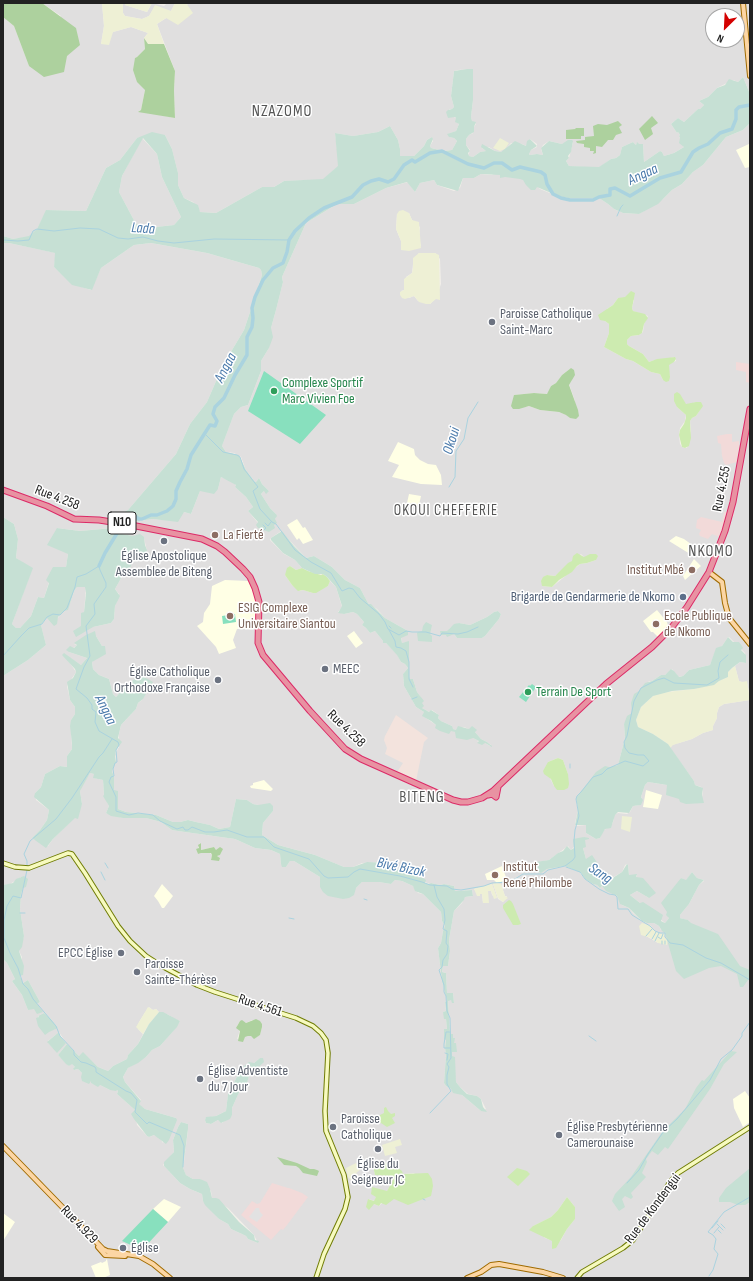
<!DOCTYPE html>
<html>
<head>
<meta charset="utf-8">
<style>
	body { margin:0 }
	#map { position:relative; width:753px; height:1281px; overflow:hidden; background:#f2efe9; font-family:"Sofia Sans Condensed",sans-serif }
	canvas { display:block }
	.frame { position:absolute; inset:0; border:4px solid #222; pointer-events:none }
	.north { position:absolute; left:705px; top:8px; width:40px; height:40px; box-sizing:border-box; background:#fff; border:1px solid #a7a7a7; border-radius:50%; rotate:204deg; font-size:11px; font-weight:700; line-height:16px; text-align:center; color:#222 }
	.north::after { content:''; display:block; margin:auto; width:14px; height:18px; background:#d40000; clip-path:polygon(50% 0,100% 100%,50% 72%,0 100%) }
</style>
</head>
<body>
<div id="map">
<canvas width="753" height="1281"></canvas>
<div class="frame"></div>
<div class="north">N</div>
</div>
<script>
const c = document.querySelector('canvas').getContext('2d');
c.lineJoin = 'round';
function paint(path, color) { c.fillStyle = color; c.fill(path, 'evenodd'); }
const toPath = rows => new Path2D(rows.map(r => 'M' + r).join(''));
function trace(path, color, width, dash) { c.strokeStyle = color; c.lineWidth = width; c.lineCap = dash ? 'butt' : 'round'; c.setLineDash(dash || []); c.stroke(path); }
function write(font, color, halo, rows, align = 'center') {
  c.font = font + ' "Sofia Sans Condensed",sans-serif'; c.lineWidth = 3; c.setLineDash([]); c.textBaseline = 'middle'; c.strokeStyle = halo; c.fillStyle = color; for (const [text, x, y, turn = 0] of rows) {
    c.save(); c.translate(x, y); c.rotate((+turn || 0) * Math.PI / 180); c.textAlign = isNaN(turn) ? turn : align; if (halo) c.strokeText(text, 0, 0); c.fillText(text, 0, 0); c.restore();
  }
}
const residential = toPath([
	[42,3,102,3,104,26,101,44,113,32,131,27,148,33,144,38,145,49,137,57,135,58,145,90,141,110,139,111,175,118,174,90,175,71,157,24,188,4,186,3,750,3,750,94,743,77,738,82,733,80,717,88,708,97,699,101,704,105,699,110,698,109,684,122,678,118,671,124,677,133,678,132,680,135,679,136,684,147,674,153,664,156,662,152,660,151,644,162,643,144,639,145,637,143,636,145,633,142,622,147,620,155,616,158,611,159,599,168,582,167,569,166,566,161,569,158,573,142,562,144,549,141,543,145,541,149,543,155,537,154,530,155,529,153,531,150,537,147,537,144,530,139,526,146,522,144,511,143,504,151,501,152,495,151,489,147,482,148,487,151,480,152,473,157,468,156,470,150,466,145,466,139,469,135,473,133,474,127,476,124,472,121,471,117,473,100,473,69,458,70,454,71,451,96,454,107,452,109,449,109,454,117,456,118,456,122,459,124,456,131,448,134,450,137,454,138,457,141,452,150,444,151,431,148,430,146,433,141,432,137,427,140,424,146,414,156,400,156,400,149,398,140,390,126,378,132,353,136,335,133,339,166,323,180,284,181,274,187,262,187,216,213,200,212,193,202,184,198,178,185,178,173,172,149,165,135,137,138,120,160,106,168,86,211,47,210,37,229,29,237,13,239,3,236,3,17,14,26,29,66,61,16],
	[713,16,737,16,737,40,713,40],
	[123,3,126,3,125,5,147,12,152,3,164,6,167,3,175,3,171,11,153,10,149,16,142,19,125,16,123,13],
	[750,123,750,697,747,682,742,682,739,681,735,666,740,662,746,663,745,653,729,637,728,637,722,646,716,650,710,665,689,670,683,676,678,677,672,669,665,675,661,675,652,681,649,681,632,713,624,724,625,738,618,765,609,767,576,801,578,810,575,823,576,826,586,825,586,833,596,839,600,838,603,831,613,823,614,815,618,813,627,814,630,812,633,806,640,805,642,798,641,797,645,785,648,782,667,785,695,803,701,803,703,791,701,787,695,785,694,781,670,748,672,745,692,739,703,733,713,730,713,726,717,718,717,713,719,707,724,704,750,700,750,1278,3,1278,3,959,7,963,15,979,12,981,22,995,28,1010,40,1002,28,980,23,983,21,979,22,957,19,951,24,936,20,909,21,894,23,887,21,877,10,884,3,885,3,676,28,660,46,645,41,625,47,618,57,619,70,603,74,591,77,587,86,587,84,612,81,620,81,626,93,627,111,623,114,619,115,606,119,594,115,589,119,582,122,576,130,569,132,560,142,555,146,556,147,551,144,538,122,534,122,526,113,524,113,528,80,531,57,528,68,554,66,567,49,582,44,598,38,597,31,616,20,628,16,628,12,624,32,569,16,558,18,539,14,524,3,517,3,243,9,243,56,253,54,267,72,284,91,290,101,268,134,245,151,243,207,253,259,268,261,270,262,275,255,297,244,330,223,365,207,402,190,424,176,454,128,510,118,515,130,522,153,519,163,520,184,512,191,514,200,491,218,489,221,477,231,481,236,485,235,487,246,497,253,507,248,511,258,523,259,529,261,529,274,525,276,514,270,508,261,494,264,491,269,491,262,484,259,478,256,482,255,482,246,470,241,457,234,453,226,452,222,446,234,414,241,407,248,405,261,371,261,361,269,348,271,328,276,310,283,282,282,277,306,223,337,204,354,204,386,188,408,182,415,192,420,183,434,180,437,185,454,191,460,188,463,178,474,178,481,174,491,175,519,168,540,189,557,196,568,198,599,198,608,204,614,209,623,213,639,214,663,199,672,190,682,184,693,172,703,165,726,137,743,130],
	[409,213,412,220,420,227,419,238,421,246,401,250,401,241,396,229,397,214],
	[419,253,435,253,440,259,441,284,436,298,430,304,418,301,414,296,409,298,401,291,404,290,406,277,412,273,413,264],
	[618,298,625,298,634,300,632,308,633,311,648,316,644,324,643,332,639,335,631,336,627,340,627,344,629,346,643,354,649,362,655,360,669,359,673,357,676,359,676,361,669,364,668,367,670,377,663,380,660,374,651,372,633,361,626,359,604,347,609,333,609,324,605,321,607,309,613,305],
	[571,368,572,380,569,384,575,401,570,418,567,415,559,412,540,410,529,406,525,407,514,395,534,393,547,394,549,392,551,386,556,383,562,375],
	[682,398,684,403,687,405,696,402,701,402,700,410,696,416,692,418,690,421,691,431,687,448,685,448,682,447,680,444,679,435,680,428,685,421,686,415,677,407],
	[281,531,306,558,314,556,332,567,345,580,360,588,368,603,377,609,385,618,408,631,401,637,402,643,409,642,409,675,410,679,413,679,417,692,420,696,422,708,424,709,429,712,432,710,439,715,438,718,441,721,452,726,452,729,456,730,464,727,475,732,481,739,487,742,491,745,490,746,485,743,477,742,479,741,473,738,436,725,423,716,424,712,416,707,404,686,403,674,408,668,405,664,401,662,397,654,386,643,383,643,383,641,375,631,370,633,366,628,362,625,364,622,357,614,353,612,344,614,338,612,342,607,336,587,330,581,328,586,313,593,303,590,300,591,292,585,285,575,290,566,296,570,302,568,295,560,284,554,270,540,271,538],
	[581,554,584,557,596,560,587,563,580,564,552,587,542,586,547,575,555,576],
	[498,611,501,614,499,619,485,636,482,638,457,638,454,634,446,634,440,631,448,631,450,628,459,623,470,625,487,617,494,612],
	[96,636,102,646,105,646,92,662,93,669,99,675,109,679,113,694,116,697,129,683,134,680,150,688,141,701,138,703,136,709,121,725,119,734,119,747,115,754,116,760,112,771,114,777,114,790,118,809,126,812,156,815,173,822,180,822,188,820,196,822,210,825,219,829,230,827,236,799,247,800,253,804,258,805,273,811,263,823,262,835,278,845,315,855,344,867,353,867,362,863,382,862,390,863,396,869,412,873,417,878,420,878,425,882,430,884,431,883,440,885,444,884,454,886,455,891,472,890,473,896,465,897,462,903,454,911,449,940,450,951,448,966,443,966,442,972,446,973,447,993,453,993,454,1003,451,1000,448,1000,450,1034,454,1043,456,1043,456,1052,452,1052,452,1057,456,1082,460,1087,468,1094,477,1096,481,1099,486,1109,481,1111,462,1095,446,1086,444,1083,446,1055,445,1048,446,1039,444,1039,444,1030,447,1029,446,1019,443,1012,446,1011,445,1002,447,1001,442,981,438,948,441,943,443,931,445,926,442,921,441,912,423,894,418,893,413,886,402,881,395,880,391,884,379,882,362,882,356,888,320,881,320,877,294,861,290,861,286,867,281,864,280,854,271,850,255,848,235,839,178,831,172,830,161,822,146,818,123,818,106,813,109,806,104,795,103,780,94,778,95,774,90,773,81,787,80,791,82,804,75,817,53,839,48,846,32,838,40,830,47,820,49,810,36,800,35,793,41,787,45,774,60,766,67,767,67,756,72,749,71,720,75,714,75,707,70,700,67,686,76,672,64,654,81,665,87,658,69,652,77,645,74,644],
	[558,758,563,760,568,774,554,786,550,778,548,762],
	[584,837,583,848,586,859,600,867,593,872,598,879,607,881,622,872,625,865,627,864,628,865,629,875,637,875,636,877,649,898,637,891,630,895,665,923,669,918,667,912,681,878,686,881,692,872,697,878,704,880,704,881,699,885,689,904,680,915,680,918,690,921,661,930,659,926,654,923,647,923,643,922,633,913,629,908,622,905,617,896,604,887,602,886,600,888,597,885,594,884,585,879,579,872,565,866,547,869,540,873,533,870,522,873,523,871,534,867,535,863,549,860,568,846,571,850],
	[201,843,201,850,214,847,216,850,222,851,220,855,217,856,220,858,211,859,212,855,210,853,200,853,198,854,196,849,198,849,199,844],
	[494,883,501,884,505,896,507,896,503,902,498,899,493,884],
	[492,884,497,898,492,895,491,891,488,891,483,903,482,894,480,894,480,896,474,889],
	[643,924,651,926,652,929,656,932,661,934,665,933,664,937,668,940,658,943,646,936],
	[149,1007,153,1010,156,1009,159,1012,169,1015,174,1019,180,1021,174,1030,160,1046,152,1050,146,1057,128,1068,123,1077,125,1082,141,1100,138,1104,145,1109,176,1118,163,1143,159,1137,154,1135,149,1137,147,1136,137,1125,135,1110,117,1094,118,1091,117,1090,110,1090,100,1085,91,1083,91,1081,84,1082,82,1073,78,1069,75,1070,73,1068,75,1067,73,1065,72,1063,69,1066,58,1055,67,1044,79,1056,83,1053,98,1067,108,1071,113,1066,127,1059,128,1055,138,1044,143,1034,138,1029,139,1022],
	[44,1013,51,1019,58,1028,49,1031,39,1025,38,1023,38,1016],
	[252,1020,257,1020,262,1024,262,1027,260,1035,254,1038,251,1036,248,1036,237,1039,240,1030,237,1026,240,1021,246,1023],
	[59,1032,66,1043,53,1048,48,1043,48,1041],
	[260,1058,252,1073,249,1076,246,1085,240,1090,232,1108,232,1115,222,1123,218,1120,211,1124,206,1123,205,1120,206,1118,216,1116,226,1111,228,1094,241,1069,254,1063],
	[181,1122,188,1124,188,1130,183,1169,186,1175,193,1179,200,1179,211,1191,212,1198,228,1208,254,1235,258,1243,248,1239,246,1236,242,1234,231,1229,228,1224,219,1219,203,1201,202,1194,190,1189,180,1183,164,1166,163,1165,174,1152,173,1140,178,1127],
	[373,1166,403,1174,415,1173,379,1206,374,1204,368,1199,375,1201,376,1197,387,1191,393,1180,392,1176,375,1175],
	[567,1197,575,1207,575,1219,567,1229,561,1240,552,1249,553,1241,545,1238,533,1226,551,1217,558,1210],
	[142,138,157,154,162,177,181,217,174,225,156,227,136,224,119,192,122,176]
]);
const commercial = toPath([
	[736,362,750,364,750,383,746,382,746,372,736,370],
	[727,434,732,434,732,442,739,441,739,447,737,462,726,465,724,463,722,456,721,444,718,443,717,436],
	[729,511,734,512,734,516,727,516,720,537,712,534,708,539,700,536,699,534,701,530,696,528,697,520,701,517,722,522,724,512,728,512],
	[272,1183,288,1188,289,1188,302,1193,308,1197,287,1225,283,1230,281,1229,271,1240,241,1215,252,1201,257,1204,260,1203]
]);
const education = toPath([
	[749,144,750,167,745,168,736,150],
	[398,442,414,449,415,455,420,460,428,464,436,465,441,475,442,485,421,484,392,477,399,465,388,461],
	[409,494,421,496,419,505,407,503],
	[297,519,303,528,305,527,313,540,303,544,299,538,297,540,287,525],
	[676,536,684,539,695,547,690,554,669,541],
	[694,559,701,566,685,580,683,576],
	[225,580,249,581,255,597,256,619,254,619,254,628,237,629,233,640,236,648,219,654,216,647,197,626,203,622,204,613,210,604,212,586],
	[657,610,667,622,668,626,658,637,653,632,651,632,643,621],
	[354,631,363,643,356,648,347,636],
	[264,780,273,789,271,791,251,788,250,786,253,785,253,783],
	[646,790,662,795,658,809,643,807],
	[502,866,507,880,497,883,494,880,487,880,485,874],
	[162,884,173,896,164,908,162,908,158,901,154,896],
	[745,1091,750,1098,750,1122,743,1127,734,1108,733,1099],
	[164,1199,181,1207,168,1222,153,1209],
	[3,1213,15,1222,3,1241],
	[107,1259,110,1275,103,1278,96,1278,91,1266,101,1262,102,1263,106,1261,106,1260]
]);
const military = toPath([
	[396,715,428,738,424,742,416,781,397,772,403,763,385,754,387,748,384,740,385,736]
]);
const farmland = toPath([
	[102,3,123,3,123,13,125,16,142,19,149,16,155,5,171,11,175,3,186,3,193,13,178,25,166,18,157,24,164,44,148,44,144,38,148,33,131,27,113,32,109,45,101,44,104,26],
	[126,3,152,3,147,12,125,5],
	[500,138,509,143,505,149,500,151,493,148],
	[403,210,409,213,412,220,419,222,421,248,409,251,401,250,401,241,396,229,397,214,399,211],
	[419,253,435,253,439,255,440,300,436,299,430,304,426,304,419,302,414,296,405,299,402,298,400,295,400,292,404,290,404,279,412,273,413,268,413,258],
	[735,666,739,681,742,682,747,681,750,700,724,704,719,707,717,713,717,718,713,726,713,730,703,733,692,739,673,745,670,748,668,744,653,734,638,727,636,720,641,707,653,696,659,693,694,689,715,684,719,681,728,677,728,672],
	[622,816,632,817,630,832,621,829],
	[494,883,501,884,505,896,508,898,503,902,498,898,493,884],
	[492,884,497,898,494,899,491,891,488,891,489,903,483,903,482,894,480,894,480,896,477,896,474,889],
	[642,923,651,926,652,929,656,932,661,934,665,933,664,937,668,940,667,945,658,943,651,938,641,935,639,926],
	[148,1007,153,1010,156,1009,159,1012,149,1024,143,1034,136,1027],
	[400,1139,402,1145,395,1147,397,1153,385,1156,382,1145],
	[356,1163,359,1167,360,1170,356,1173,358,1175,359,1178,351,1180,348,1177,346,1168]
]);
const grass = toPath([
	[631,291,635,293,632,308,633,311,645,314,648,318,644,324,642,333,639,335,631,336,627,340,627,344,629,346,643,354,649,362,657,359,675,357,676,359,674,362,669,365,670,377,669,381,666,382,663,380,660,374,651,372,633,361,626,359,604,347,609,333,609,324,605,321,600,320,598,315,613,305,618,298,625,297],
	[677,392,680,394,686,404,696,402,701,402,703,406,696,416,692,418,690,421,691,438,689,446,685,448,682,447,679,435,680,430,684,424,686,418,686,415,677,407,674,401,674,394],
	[577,553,584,557,590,554,596,554,598,556,596,560,587,563,580,564,577,566,572,572,559,580,552,587,542,586,541,581,543,577,547,575,555,576,568,563,572,561,573,556],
	[290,566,296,570,302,568,308,571,321,575,323,574,327,577,330,581,328,586,316,593,313,593,303,590,298,591,292,585,285,575,287,568],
	[558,758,563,760,568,774,569,784,568,788,564,790,557,790,554,786,551,779,544,774,543,771,548,762],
	[509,900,511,901,513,904,521,924,518,925,513,925,503,908,503,905],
	[386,1107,388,1111,391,1114,395,1113,395,1116,392,1118,395,1123,387,1127,381,1123,378,1123,377,1121,378,1116,384,1113,384,1108],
	[389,1162,402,1171,403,1174,428,1173,432,1179,433,1186,431,1196,408,1205,394,1199,386,1205,381,1203,379,1206,374,1204,369,1210,366,1207,368,1199,374,1201,376,1197,371,1194,372,1187,387,1191,393,1180,392,1176,375,1175,373,1166],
	[517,1168,527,1171,530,1174,518,1186,507,1177],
	[567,1197,575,1207,575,1219,567,1229,556,1248,552,1249,552,1241,529,1230,533,1226,551,1217,558,1210]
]);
const forest = toPath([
	[3,3,42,3,76,28,80,45,67,56,64,72,44,77,29,66,14,26,3,17],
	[144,38,148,44,164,44,175,71,174,90,175,118,138,112,141,110,145,90,137,82,133,70,135,58,137,57,145,49],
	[652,116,658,123,651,128,653,134,645,140,639,129],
	[618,121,622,125,619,127,622,133,616,135,613,140,608,140,602,147,596,146,596,153,593,154,594,151,590,151,590,148,584,147,584,144,577,143,576,141,585,140,585,137,594,136,593,126,598,124,607,125],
	[576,128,584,128,584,136,581,136,581,139,566,139,566,130,575,129],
	[571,368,574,370,575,375,569,385,578,410,579,416,576,419,570,418,566,415,559,412,540,410,529,406,519,409,513,409,511,406,514,395,534,393,547,394,551,386,556,383,562,375],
	[201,843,201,850,214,847,216,850,220,847,223,849,220,855,217,856,220,858,219,861,211,860,212,855,211,853,201,853,198,854,196,849,199,848,198,845],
	[256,1019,260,1021,262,1024,262,1027,260,1035,254,1039,251,1036,248,1036,245,1037,243,1042,238,1041,240,1031,236,1028,240,1021,242,1020,246,1023],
	[277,1157,297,1163,310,1169,314,1169,317,1170,319,1171,317,1176,303,1173,299,1168,296,1166,284,1165]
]);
const wetland = toPath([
	[467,69,473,69,473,100,471,117,472,121,476,122,474,127,474,132,469,135,466,139,466,145,470,151,468,153,469,156,473,157,480,152,486,151,481,147,482,144,495,151,501,152,515,141,526,146,527,141,530,139,537,146,531,150,529,154,530,155,537,154,543,155,541,148,549,141,562,144,568,140,572,140,573,141,571,152,568,156,569,158,566,161,569,166,599,167,611,159,616,158,620,155,622,147,633,142,636,145,637,142,639,144,643,144,644,162,660,151,662,152,664,156,674,153,684,147,679,143,680,138,679,136,680,135,678,132,677,133,671,124,678,118,684,122,698,109,700,109,704,105,699,101,708,97,717,88,725,85,729,79,738,82,743,77,750,94,750,123,743,130,726,137,703,165,693,172,682,184,672,190,658,204,639,214,623,213,614,209,608,204,599,198,568,198,558,196,537,187,535,190,531,190,526,185,523,180,520,179,505,177,500,178,500,175,481,174,474,178,463,178,458,191,437,185,434,180,420,183,415,192,407,182,386,188,354,204,337,204,306,223,282,277,283,282,276,310,271,328,273,337,269,348,261,361,261,371,248,405,241,407,234,414,222,446,226,452,239,455,246,470,255,482,256,482,259,478,262,484,269,491,266,494,264,491,261,494,270,508,276,514,277,516,275,519,277,523,274,525,275,528,269,532,258,528,256,525,258,522,248,511,253,507,246,497,235,487,236,485,221,477,218,489,214,494,200,491,191,514,184,512,178,522,153,519,130,522,115,520,118,515,128,510,176,454,190,424,207,402,223,365,244,330,255,297,262,275,261,270,259,268,207,253,151,243,134,245,101,268,92,290,72,285,54,267,55,253,9,243,3,243,3,236,13,239,29,236,37,229,46,210,86,211,106,168,120,160,137,138,152,132,165,135,172,149,178,173,178,185,184,198,198,205,200,212,216,213,262,187,274,187,284,181,323,179,338,166,335,133,353,136,378,132,390,126,398,140,400,149,400,156,414,156,424,146,427,140,432,137,433,139,430,146,431,148,444,151,452,150,457,141,454,138,449,137,447,134,456,131,459,124,455,122,456,118,455,117,448,118,446,112,448,110,452,109,454,107,451,96,454,71],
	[143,138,157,154,162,177,181,217,174,225,156,227,136,224,119,192,122,176],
	[3,517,14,524,18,539,16,558,33,568,12,624,16,628,20,628,31,616,38,597,44,598,49,583,46,580,53,567,66,567,68,554,47,545,57,528,80,531,113,528,113,523,122,525,122,534,133,536,140,534,144,537,145,545,147,550,146,556,142,555,133,559,130,569,122,576,119,582,115,589,120,596,115,606,114,619,111,623,93,627,76,637,73,631,81,626,81,613,84,612,86,593,85,587,77,587,74,591,68,610,64,611,58,617,57,624,54,626,47,618,41,625,46,645,28,660,3,676],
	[282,531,294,546,306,558,314,556,332,567,345,580,360,588,368,603,369,604,371,604,385,618,408,631,408,635,401,638,402,643,409,641,409,675,410,679,413,679,417,692,424,701,422,703,424,706,422,708,424,709,429,712,431,710,439,715,438,718,441,721,452,726,453,729,456,730,458,726,469,729,472,726,477,730,475,732,481,739,487,742,492,746,492,747,485,743,482,745,477,743,479,741,473,738,467,740,456,738,455,732,451,731,449,734,440,731,435,728,436,725,431,721,422,716,424,712,416,707,404,686,403,674,408,668,405,664,401,662,397,655,386,643,383,643,383,641,375,631,370,633,366,628,362,625,364,622,357,614,353,612,344,614,338,613,342,606,336,587,327,577,323,574,315,574,302,568,295,560,283,553,271,540,271,538],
	[498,611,501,614,499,619,485,636,482,638,457,638,454,634,447,637,446,635,441,635,440,631,447,631,454,624,459,623,470,625,487,617,494,612],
	[426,622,432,625,430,634,432,636,432,642,418,641,417,633,418,632,422,631,423,626],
	[95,631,96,636,102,646,105,646,106,654,92,662,93,669,99,675,109,679,113,694,116,697,126,686,137,677,142,676,153,682,143,699,138,703,136,709,121,725,118,738,122,742,116,750,115,756,116,762,112,771,114,777,114,790,118,791,118,809,126,812,156,815,173,822,180,822,188,820,196,822,210,825,219,829,230,827,236,799,247,800,253,804,258,805,270,803,273,806,273,811,263,823,262,835,278,845,315,855,344,867,353,867,367,862,390,863,396,869,412,873,417,876,418,878,420,877,423,878,426,880,425,883,429,884,431,883,440,885,444,884,454,886,455,891,472,890,473,896,465,897,464,900,454,911,449,940,450,951,448,966,443,966,442,972,446,973,447,993,453,993,454,1003,452,1003,451,1000,448,1001,450,1034,453,1034,453,1038,455,1038,454,1043,456,1043,457,1052,452,1052,452,1056,455,1057,456,1082,460,1087,467,1094,477,1096,481,1099,483,1107,487,1112,481,1111,462,1095,453,1093,451,1089,446,1086,444,1083,446,1055,445,1048,446,1040,444,1039,444,1029,447,1029,446,1019,444,1019,443,1012,446,1011,445,1002,447,1001,442,981,438,948,441,943,443,931,445,926,442,921,441,912,423,894,415,891,413,886,402,881,395,880,391,884,379,882,362,882,356,888,354,895,349,898,343,899,328,896,323,892,320,887,320,877,294,861,290,861,286,867,282,867,281,864,280,854,271,850,255,848,235,839,178,831,172,830,161,822,146,818,123,818,111,816,106,813,109,806,103,796,104,795,103,780,93,778,94,774,90,773,80,791,82,804,78,819,75,818,53,839,46,848,32,838,40,830,47,820,49,810,34,797,35,793,41,787,45,774,60,766,67,767,67,756,72,749,72,743,70,726,71,720,75,714,75,707,70,700,67,682,73,678,76,672,75,669,62,655,64,653,81,665,87,658,69,652,66,650,70,646,74,648,77,645,74,643,86,635],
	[728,637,733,642,739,642,742,646,743,648,741,650,746,655,746,663,740,662,732,668,728,672,728,677,719,681,714,685,694,689,672,691,653,696,641,707,636,720,638,727,653,734,668,744,694,781,695,785,703,788,702,795,704,803,686,804,680,802,679,799,666,795,667,785,648,782,645,785,641,797,643,800,641,805,633,806,629,813,618,812,615,815,611,828,605,829,600,838,596,839,586,833,586,825,575,825,578,810,576,798,596,772,605,766,609,767,618,765,625,738,624,724,627,716,632,713,631,703,634,694,639,691,645,683,652,681,661,675,665,675,671,669,674,671,679,677,683,676,689,670,710,665,716,648,722,646],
	[584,837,589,838,589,839,585,840,586,847,583,848,586,859,592,855,600,867,593,872,598,879,603,876,608,881,622,872,627,864,628,865,629,875,637,874,636,877,643,878,656,893,649,898,637,891,630,895,640,903,643,902,663,915,661,921,665,923,669,918,666,915,667,912,661,903,681,878,686,880,692,872,697,878,704,880,699,885,689,904,680,915,680,918,688,920,691,923,718,934,740,966,750,970,750,980,748,980,743,987,740,987,737,974,721,966,709,968,684,979,676,971,665,933,662,931,659,926,654,923,647,923,642,921,629,908,620,904,617,896,606,891,603,887,602,886,600,888,597,885,593,884,585,879,581,873,565,866,547,869,541,873,533,870,522,873,534,867,536,862,549,860,558,853,563,851,567,846,571,850,574,848,573,839],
	[24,876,28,879,26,887,23,888,21,894,20,909,24,936,22,947,19,951,24,966,23,975,20,976,23,983,28,980,40,1002,37,1004,43,1012,37,1014,34,1009,28,1010,22,995,12,981,15,979,7,963,3,959,3,885,13,883,16,879],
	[159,1012,163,1012,180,1021,177,1027,160,1046,152,1050,146,1057,138,1063,128,1068,123,1077,125,1082,141,1101,139,1104,145,1109,176,1118,177,1120,169,1140,166,1144,154,1135,149,1137,147,1136,134,1119,131,1114,135,1110,117,1094,118,1091,117,1090,116,1091,110,1090,100,1085,98,1087,91,1083,91,1081,89,1084,82,1081,81,1077,82,1073,78,1069,74,1070,73,1068,75,1067,72,1064,69,1066,66,1064,58,1055,67,1044,79,1056,83,1052,98,1067,108,1071,113,1066,127,1059,128,1055,138,1044,149,1024],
	[44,1013,51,1019,58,1028,49,1032,45,1035,38,1026,36,1018,39,1017,38,1016],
	[59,1032,60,1036,66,1043,57,1053,47,1042],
	[731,1051,737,1052,724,1064,710,1089,668,1149,665,1147,658,1155,652,1151,646,1159,647,1162,642,1173,646,1177,631,1193,633,1197,631,1199,625,1196,622,1199,625,1207,619,1211,612,1201,615,1194,631,1177,662,1132,685,1109,696,1088,702,1080,704,1081],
	[260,1058,263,1058,264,1062,249,1076,247,1083,241,1088,232,1108,232,1115,230,1119,221,1123,218,1120,211,1124,206,1123,205,1120,206,1117,216,1116,226,1111,228,1094,241,1069,249,1062,254,1063],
	[181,1122,188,1124,188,1129,183,1168,186,1175,193,1179,200,1179,207,1182,210,1189,212,1198,216,1198,219,1199,239,1222,254,1235,255,1240,259,1241,258,1243,248,1239,246,1236,242,1234,231,1229,228,1224,219,1219,205,1205,203,1201,202,1194,190,1189,180,1183,164,1166,164,1162,174,1152,173,1140,178,1127],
	[750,1168,750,1202,745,1205,738,1205,730,1202,719,1202,719,1198,726,1188]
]);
const pitch = toPath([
	[264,371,326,415,300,444,248,411],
	[235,614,236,622,223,624,222,616],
	[532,684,536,687,526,702,519,697,529,685,530,686],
	[153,1209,168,1222,142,1250,122,1241]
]);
const parking = toPath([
	[256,1208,259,1208,260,1212,263,1215,257,1222,249,1217]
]);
const stream = toPath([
	[617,216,621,207,623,205],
	[3,240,18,241,29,240,33,231,37,229,54,231,80,228,99,229,118,238,128,239,143,237,158,241,174,243,214,239,289,240],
	[205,434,223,452,237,455,240,457,244,469,258,487,253,491,260,509,272,522,276,524,295,550,311,562,331,573,342,591,349,588,353,589,360,598,379,614,385,622,388,629,399,635,406,631,412,632,426,632,440,636,442,633,458,634,467,632,478,627],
	[449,487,455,477,456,451,464,439,468,418,478,402],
	[265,523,268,526,271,522],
	[263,525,266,528,264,530],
	[389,626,391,628],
	[389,630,395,641,396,647,401,648,406,651,409,662,409,679,413,687],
	[3,656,21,636,29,628,42,624,47,617,53,614,60,615,67,608,75,587,77,577,86,574,99,566,100,570,106,583,106,587,94,604,95,614,86,626,90,656,84,667,76,689,87,698,92,705,92,709,96,712,95,722,99,731,118,742,119,745,116,750,117,762,115,763,113,769,114,776,111,777,109,782,116,797,116,811,129,815,138,813,153,815,160,821,177,829,183,827,185,830,188,830,192,827,205,832,214,832,227,830,247,837,264,837,274,847,309,859,324,876,328,878,348,877,354,872,360,869,400,876,422,882,430,885,447,886,452,889,461,890,484,886,492,883,510,882,523,874,543,874,548,870,565,866,573,860,575,857,574,841,575,830,579,816,576,799,577,796,581,792,593,777,602,774,607,769,625,761,643,766,649,761,644,755,638,755,629,753,625,748,624,742,627,736,634,701,641,688,657,680,664,678,674,683,707,685,719,678,718,671,720,662,728,655],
	[412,699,417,697],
	[570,764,570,768],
	[105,863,108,868],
	[27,866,27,861,24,854,30,841,56,819,72,798,99,757,103,753,112,739],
	[566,867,580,872,585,879,599,889,609,894,615,895,617,897,618,909,628,909,632,915,650,926,655,931,660,933,665,933,665,937,670,943,683,945,706,958,721,963,750,980],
	[27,870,21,898,13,896,7,906,4,920,4,938,10,953,18,968,23,984,28,989,33,999,56,1026,60,1036,74,1051,74,1055,81,1062,86,1063,95,1067,96,1069,96,1072,126,1091,131,1093,137,1100,135,1112,147,1124,149,1122,180,1135,184,1146,183,1167],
	[101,872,105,880],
	[364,899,367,900],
	[20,913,25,913],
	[289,918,294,919],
	[646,936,652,929],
	[658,937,661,939,663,934],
	[652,939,656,932],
	[655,941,659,933],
	[665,941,665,944],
	[662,944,662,941],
	[589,1036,596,1041],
	[450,1048,444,1048,444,1044,446,1032,450,1032],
	[445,1053,448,1054,447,1060],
	[430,1113,451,1091,447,1084,447,1075,449,1067,447,1064,451,1058,450,1018,447,1011,446,996,444,992,444,985,439,970,442,967,443,960,447,954,448,946,446,943,447,931,443,929,445,920,444,909,437,897,434,885],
	[627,1183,639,1170,648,1154,664,1131,677,1119,710,1080,721,1059,732,1050,742,1036,742,1033,750,1022],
	[423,1199,425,1200],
	[717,1224,723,1230],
	[721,1224,725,1228],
	[712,1228,718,1221],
	[718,1230,721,1233],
	[714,1233,719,1227],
	[709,1276,713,1270,718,1254,714,1249,716,1239,713,1235,708,1232,724,1212,750,1197]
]);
const river = toPath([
	[99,566,105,553,119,530,122,518,132,514,139,519,142,519,151,515,157,515,167,511,173,506,176,499,176,491,180,482,187,469,191,455,210,425,215,426,217,421,213,414,215,407,224,398,235,375,247,355,247,337,252,327,253,318,252,308,255,297,263,280,273,268,283,263,287,252,289,240,295,231,309,218,324,208,352,197,363,185,371,181,379,179,388,182,394,179,404,165,412,160,415,162,430,153,442,151,468,164,484,168,494,163,502,163,512,170,520,167,541,172,545,175,547,184,553,194,561,198,570,200,593,200,599,197,610,195,610,189,615,188,630,196,660,178,681,172,693,152,699,148,708,144,720,133,732,129,736,119,736,110,739,107,750,105]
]);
const secondary = toPath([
	[3,863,15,867,29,868,68,853,72,854,85,873,118,926,130,941,146,956,160,965,197,985,215,992,296,1018,313,1026,321,1033,326,1040,328,1053,325,1111,326,1131,344,1175,348,1197,345,1209,324,1254,316,1278],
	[577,1278,582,1272,623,1248,633,1240,670,1182,678,1173,750,1127]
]);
const primary = toPath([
	[743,3,750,76],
	[709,572,722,582,725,603,729,618,750,644],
	[3,1146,103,1249,107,1251,139,1256,153,1264,170,1278],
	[98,1247,105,1255,125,1256],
	[467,1278,481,1272,491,1265,499,1264,543,1272,563,1278]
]);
const highway = toPath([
	[3,490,47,506,74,519,99,520,131,525,202,539,217,546,225,552,243,569,250,577,255,588,259,602,258,643,263,655,310,711,345,749,361,759,453,800,461,802,468,802,482,798,493,791,606,684,652,647,672,627,687,607,709,572,725,531,733,502,750,409],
	[488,795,492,794,496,797,498,787]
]);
const markers = [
	[492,322,4,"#6b7280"],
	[274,391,4,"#2e9e5b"],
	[215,535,4,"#8d6e63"],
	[164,541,4,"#6b7280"],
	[692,570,4,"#8d6e63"],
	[683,597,4,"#5c6f8a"],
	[230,616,4,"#8d6e63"],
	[656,624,4,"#8d6e63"],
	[325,669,4,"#6b7280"],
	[218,680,4,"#6b7280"],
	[528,692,4,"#2e9e5b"],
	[495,875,4,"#8d6e63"],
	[121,953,4,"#6b7280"],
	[137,972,4,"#6b7280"],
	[200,1079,4,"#6b7280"],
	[333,1127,4,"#6b7280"],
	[559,1135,4,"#6b7280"],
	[378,1149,4,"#6b7280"],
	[123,1248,4,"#6b7280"]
];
const shields = [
	[122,523,28]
];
const shieldNames = [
	["N10",122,523]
];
const worshipNames = [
	["Paroisse Catholique",500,314],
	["Saint-Marc",500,330],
	["Église Apostolique",164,556,"center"],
	["Assemblee de Biteng",164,572,"center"],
	["MEEC",333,669],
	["Église Catholique",210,672,"right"],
	["Orthodoxe Française",210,688,"right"],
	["EPCC Église",113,953,"right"],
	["Paroisse",145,964],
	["Sainte-Thérèse",145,980],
	["Église Adventiste",208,1071],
	["du 7 Jour",208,1087],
	["Paroisse",341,1119],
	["Catholique",341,1135],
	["Église Presbytérienne",567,1127],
	["Camerounaise",567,1143],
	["Église du",378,1164,"center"],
	["Seigneur JC",378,1180,"center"],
	["Église",131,1248]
];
const leisureNames = [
	["Complexe Sportif",282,383],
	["Marc Vivien Foe",282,399],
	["Terrain De Sport",536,692]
];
const streetNames = [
	["Rue 4.255",722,489,-79],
	["Rue 4.258",57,498,21],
	["Rue 4.258",346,729,44],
	["Rue 4.561",260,1006,18],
	["Rue de Kondengui",653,1209,-53],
	["Rue 4.929",79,1225,46]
];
const educationNames = [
	["La Fierté",223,535],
	["Institut Mbé",684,570,"right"],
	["ESIG Complexe",238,608],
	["Universitaire Siantou",238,624],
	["Ecole Publique",664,616],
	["de Nkomo",664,632],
	["Institut",503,867],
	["René Philombe",503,883]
];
const serviceNames = [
	["Brigarde de Gendarmerie de Nkomo",675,597]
];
const waterNames = [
	["Angaa",643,175,-25],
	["Lada",143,229,4],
	["Angaa",226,368,-63],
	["Okoui",452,441,-73],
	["Angaa",105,710,64],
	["Bivé Bizok",401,868,12],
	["Sang",600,874,34]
];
const neighbourhoodNames = [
	["OKOUI CHEFFERIE",446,511]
];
const quarterNames = [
	["NZAZOMO",282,112],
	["NKOMO",711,552],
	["BITENG",422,798]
];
paint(residential, '#e0dfdf');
paint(commercial, '#f2dad9');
paint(education, '#ffffe5');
paint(military, '#f3e3dd');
paint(farmland, '#eef0d5');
paint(grass, '#cdebb0');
paint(forest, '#add19e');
paint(wetland, '#c6e0d4');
paint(pitch, '#88e0be');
paint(parking, '#e2e2e2');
trace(stream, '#aad3df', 1);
trace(river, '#aad3df', 3.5);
trace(secondary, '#707d05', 5.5);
trace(primary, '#a06b00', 6);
trace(highway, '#dc2a67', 7);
trace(secondary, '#f7fabf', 3.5);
trace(primary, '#fcd6a4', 4);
trace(highway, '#e892a2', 5);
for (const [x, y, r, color] of markers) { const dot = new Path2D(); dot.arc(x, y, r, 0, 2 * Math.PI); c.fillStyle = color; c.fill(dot); trace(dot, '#fff', 1.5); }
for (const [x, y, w] of shields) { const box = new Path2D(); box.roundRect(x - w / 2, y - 11, w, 22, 3); c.fillStyle = '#fff'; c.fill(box); trace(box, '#222', 1); }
write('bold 13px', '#222', null, shieldNames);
write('14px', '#5b616d', '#fff', worshipNames, 'left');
write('14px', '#27864d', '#fff', leisureNames, 'left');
write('14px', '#222', '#fff', streetNames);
write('14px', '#785e54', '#fff', educationNames, 'left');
write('14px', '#4e5e75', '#fff', serviceNames, 'right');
write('italic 15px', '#4a7aab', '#fff', waterNames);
c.letterSpacing = '1px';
write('15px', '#555', '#fff', neighbourhoodNames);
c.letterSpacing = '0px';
c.letterSpacing = '1px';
write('16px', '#555', '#fff', quarterNames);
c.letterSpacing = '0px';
</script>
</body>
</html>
